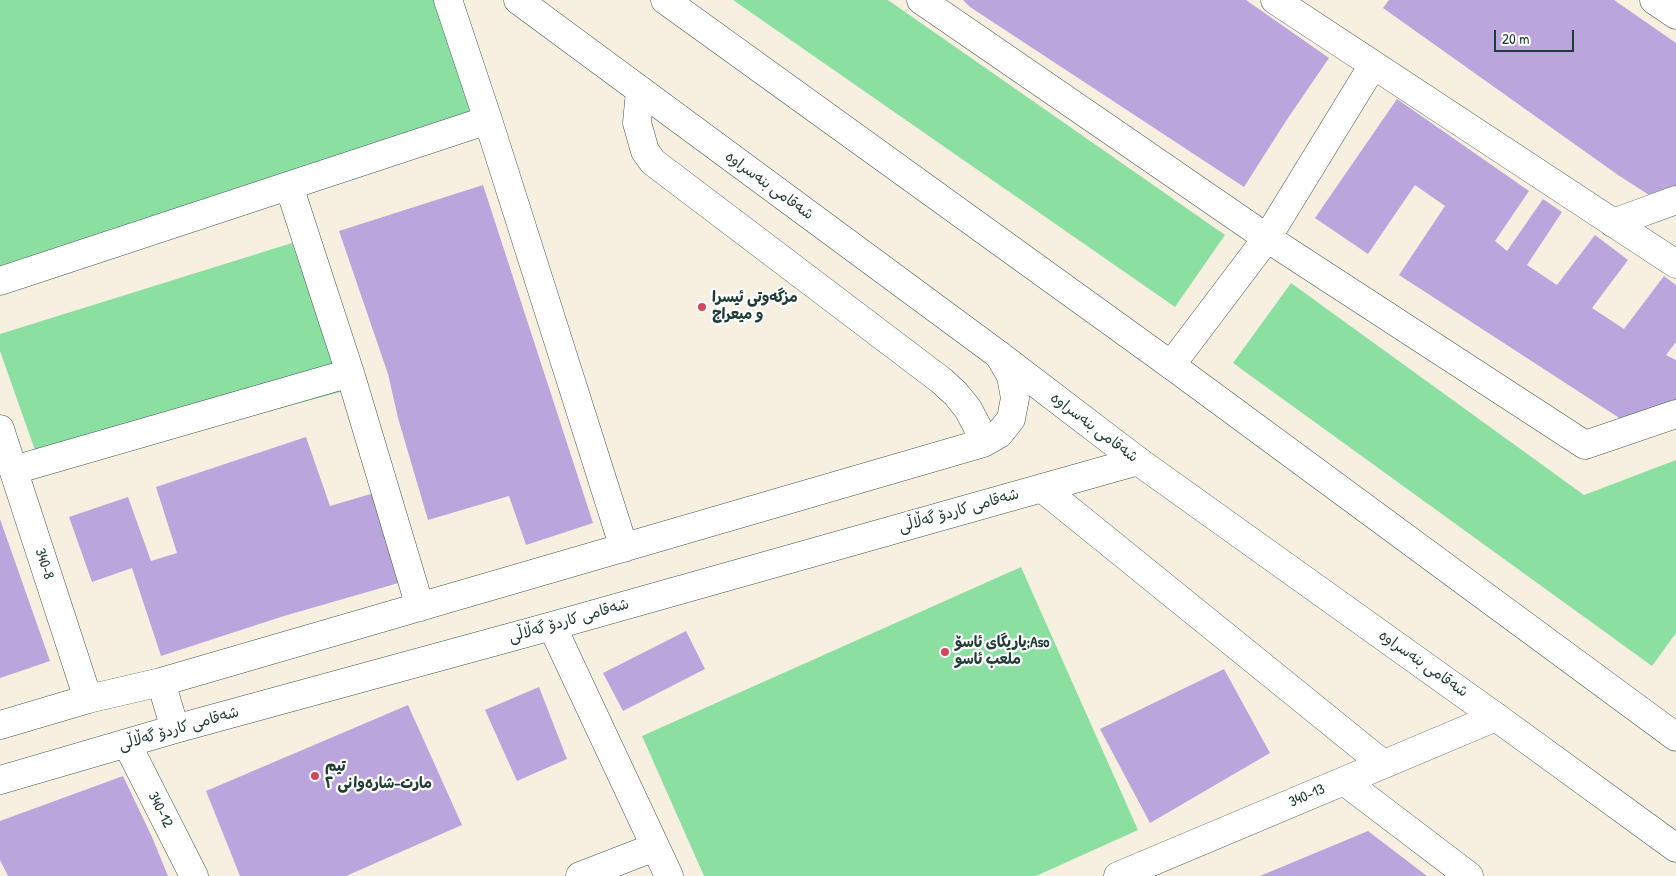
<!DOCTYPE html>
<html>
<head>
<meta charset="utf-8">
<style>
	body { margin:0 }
	#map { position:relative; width:1676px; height:876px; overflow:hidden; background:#f7f0e1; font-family:"Patrick Hand",sans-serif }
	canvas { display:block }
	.scale { position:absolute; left:1494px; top:30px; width:80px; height:22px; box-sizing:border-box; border:2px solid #1f3d34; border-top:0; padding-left:6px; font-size:15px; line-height:18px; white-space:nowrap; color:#1f3d34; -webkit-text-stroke:4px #fff; paint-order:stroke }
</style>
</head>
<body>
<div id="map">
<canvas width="1676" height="876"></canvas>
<div class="scale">20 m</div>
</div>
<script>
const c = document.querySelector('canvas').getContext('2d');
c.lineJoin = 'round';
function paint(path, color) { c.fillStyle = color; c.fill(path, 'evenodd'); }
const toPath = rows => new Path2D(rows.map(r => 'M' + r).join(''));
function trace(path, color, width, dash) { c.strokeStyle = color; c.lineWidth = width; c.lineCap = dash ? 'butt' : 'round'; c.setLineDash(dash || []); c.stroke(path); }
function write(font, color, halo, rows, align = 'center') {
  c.font = font + ' "Patrick Hand","Playpen Sans Arabic",sans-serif'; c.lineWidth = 4.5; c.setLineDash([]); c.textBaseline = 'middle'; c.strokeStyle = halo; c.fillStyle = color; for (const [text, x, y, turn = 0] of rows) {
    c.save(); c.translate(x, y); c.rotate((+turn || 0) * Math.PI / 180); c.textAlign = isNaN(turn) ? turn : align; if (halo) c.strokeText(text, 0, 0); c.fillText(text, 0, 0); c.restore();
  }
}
const green = toPath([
	[0,0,438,0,481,130,0,287],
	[733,0,888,0,1225,235,1175,307],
	[292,243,344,391,43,473,0,351,0,334],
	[1291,283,1584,495,1676,460,1676,633,1652,666,1233,363],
	[1021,567,1138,830,1036,876,704,876,642,736]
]);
const building = toPath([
	[963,0,1246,0,1329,58,1286,121,1244,187,970,7],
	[1389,0,1614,0,1676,43,1676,186,1649,195,1618,175,1383,8],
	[1397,99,1529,191,1495,241,1507,251,1543,199,1562,212,1527,265,1557,285,1595,235,1628,260,1592,308,1624,329,1664,276,1676,285,1676,342,1666,355,1676,360,1676,411,1627,423,1399,275,1445,206,1415,185,1368,254,1315,218],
	[483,185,593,523,526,545,509,496,428,520,398,418,388,374,339,231],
	[306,437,330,506,374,493,402,582,284,616,161,656,132,568,92,582,69,517,128,497,151,561,177,553,156,487],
	[0,519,50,661,0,678],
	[686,631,705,669,623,711,603,673],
	[1224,669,1270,753,1150,823,1100,729],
	[539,687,567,759,517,781,485,710],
	[408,705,462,825,346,876,240,876,206,791],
	[123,776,152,837,168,876,8,876,0,860,0,821],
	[1368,831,1427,876,1260,876]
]);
const minor = toPath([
	[448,0,488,120,624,548],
	[921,0,1267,238,1585,445,1676,414],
	[1275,0,1676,264],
	[1654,0,1676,15],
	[640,91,637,123,645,151,653,162,942,381,956,394,968,409,977,426,983,443],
	[289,186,350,373,420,607],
	[1613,223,1676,200],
	[0,281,488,120],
	[1171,365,1267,238,1373,65],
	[0,429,88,699],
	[14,470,350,373],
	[1042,488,1383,764],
	[552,626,669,876],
	[161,682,175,729],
	[0,725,88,699,161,682,983,443,999,434,1011,419,1015,398,1011,376,999,355],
	[127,744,194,876],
	[0,780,175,729,552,626,1138,461],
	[1344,781,1469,876],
	[580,876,655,847],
	[1118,876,1496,717]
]);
const major = toPath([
	[518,0,999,355,1138,461,1496,717,1676,848],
	[665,0,1171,365,1676,737]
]);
const markers = [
	[702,307,5,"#d1495b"],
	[945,652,5,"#d1495b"],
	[315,776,5,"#d1495b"]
];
const streetNames = [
	["شەقامی بنەسراوە",769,186,36],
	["شەقامی بنەسراوە",1094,428,37],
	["شەقامی کاردۆ گەڵاڵی",959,511,-16],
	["340-8",44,564,72],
	["شەقامی کاردۆ گەڵاڵی",569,621,-16],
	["شەقامی بنەسراوە",1423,664,35],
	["شەقامی کاردۆ گەڵاڵی",179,729,-16],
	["340-13",1307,796,-23],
	["340-12",160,810,63]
];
const poiNames = [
	["مزگەوتی ئیسرا",712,298],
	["و میعراج",712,315],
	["یاریگای ئاسۆ;Aso",955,643],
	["ملعب ئاسو",955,660],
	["تیم",325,767],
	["مارت-شارەوانی ٢",325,784]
];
paint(green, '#8be0a1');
paint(building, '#bba5dd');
trace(minor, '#3f584e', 29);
trace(major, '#3f584e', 29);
trace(minor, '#fff', 28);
trace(major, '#fff', 28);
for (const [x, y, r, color] of markers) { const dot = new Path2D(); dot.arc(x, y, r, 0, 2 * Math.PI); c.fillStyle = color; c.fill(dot); trace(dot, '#fff', 2); }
write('15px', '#1f3d34', '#fff', streetNames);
write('bold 15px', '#1f3d34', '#fff', poiNames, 'left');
</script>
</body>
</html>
